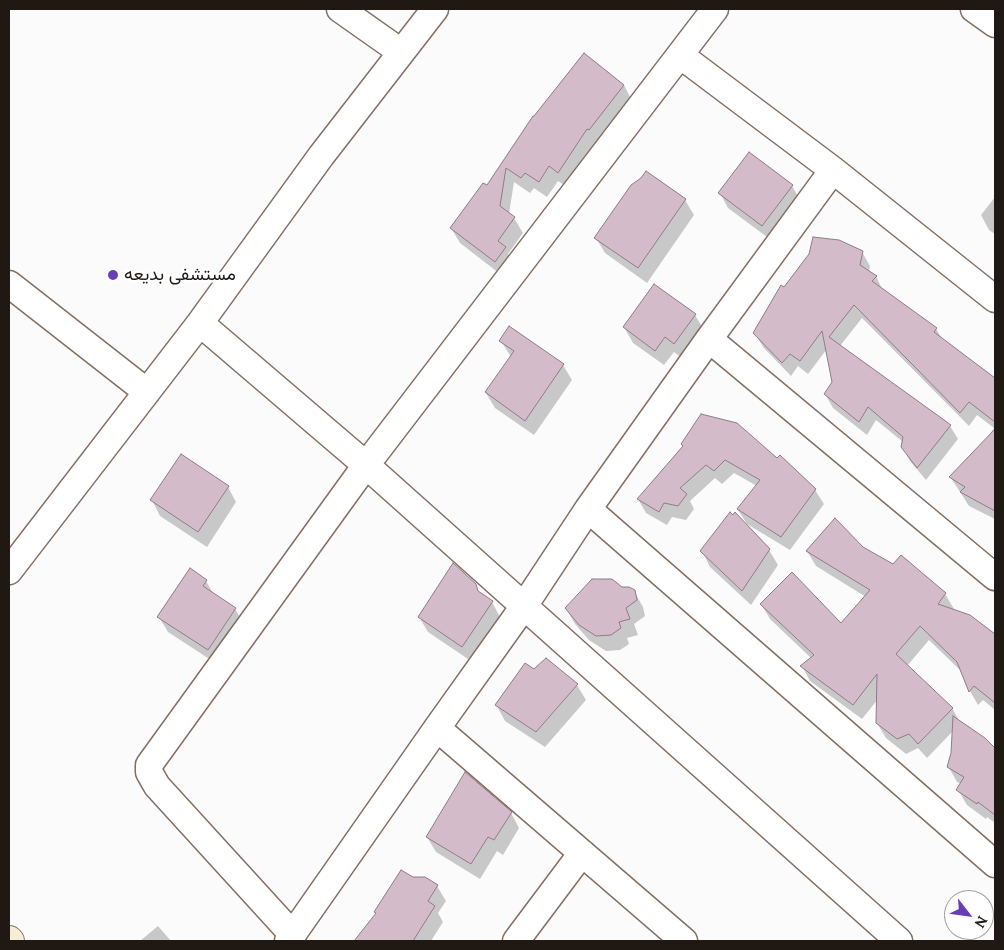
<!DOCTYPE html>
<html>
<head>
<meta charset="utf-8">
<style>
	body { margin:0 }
	#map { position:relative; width:1004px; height:950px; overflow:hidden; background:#fbfbfb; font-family:Lora,serif }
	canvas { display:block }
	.frame { position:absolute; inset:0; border:10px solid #201813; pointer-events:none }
	.north { position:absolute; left:944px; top:890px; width:50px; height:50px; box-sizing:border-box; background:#fff; border:1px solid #a6a3a1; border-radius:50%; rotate:120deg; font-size:14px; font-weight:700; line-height:20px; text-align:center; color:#201813 }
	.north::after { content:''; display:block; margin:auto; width:18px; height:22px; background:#673eb6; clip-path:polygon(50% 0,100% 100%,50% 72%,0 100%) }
</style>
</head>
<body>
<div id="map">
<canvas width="1004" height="950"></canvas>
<div class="frame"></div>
<div class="north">N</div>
</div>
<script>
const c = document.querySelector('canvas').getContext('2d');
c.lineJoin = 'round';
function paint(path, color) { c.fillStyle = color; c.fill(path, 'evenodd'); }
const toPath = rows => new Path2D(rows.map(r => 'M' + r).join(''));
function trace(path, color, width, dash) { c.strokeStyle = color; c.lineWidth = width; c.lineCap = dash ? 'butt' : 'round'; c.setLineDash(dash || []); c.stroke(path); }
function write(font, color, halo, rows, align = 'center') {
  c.font = font + ' Lora,Vazirmatn,serif'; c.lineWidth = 5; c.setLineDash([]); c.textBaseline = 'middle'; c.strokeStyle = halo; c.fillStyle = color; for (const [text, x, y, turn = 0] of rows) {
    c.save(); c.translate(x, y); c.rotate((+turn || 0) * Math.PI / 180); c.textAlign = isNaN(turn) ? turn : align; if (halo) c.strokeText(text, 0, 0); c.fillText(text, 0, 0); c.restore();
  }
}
const shadow = toPath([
	[624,85,632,101,567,187,558,181,547,197,534,188,530,193,514,182,509,214,514,218,523,233,508,254,514,264,504,277,460,243,451,228,487,187,533,117],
	[647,173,685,200,694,215,647,283,605,253,596,238],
	[792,186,801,201,771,240,728,208,720,193],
	[995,197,995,234,989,230,981,215],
	[862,252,870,266,869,272,876,276,883,291,936,329,943,340,995,379,995,519,969,506,951,478,984,442,994,428,977,415,969,426,862,318,840,346,950,426,958,439,926,480,910,461,902,447,903,442,876,420,867,435,833,408,825,394,833,382,827,349,808,374,798,366,791,376,763,347,755,333,785,289],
	[695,315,704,330,683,359,674,352,664,365,633,343,624,327],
	[510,327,563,365,572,380,534,435,495,408,486,393,511,357,501,341],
	[682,444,815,490,824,504,790,550,747,524,738,510,757,486,734,473,722,484,715,478,690,501,694,509,686,520,672,517,667,525,646,513,638,499,684,447],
	[228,487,236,502,207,547,160,516,152,500],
	[863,548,893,565,901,557,945,594,954,609,953,610,969,616,995,635,995,710,983,700,978,705,970,691,963,673,929,640,907,666,952,708,960,722,995,747,995,823,987,817,986,819,967,805,958,790,961,784,957,782,948,766,953,753,954,730,927,758,918,748,906,754,886,738,877,723,878,699,862,719,810,681,802,666,811,658,770,619,761,604,841,625,866,597,816,566,807,551],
	[769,550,778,565,751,605,710,567,702,551],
	[206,581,214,595,235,609,244,624,217,664,168,632,159,617],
	[475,585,480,594,492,602,500,617,471,661,428,632,419,617],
	[621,588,634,591,643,607,645,616,634,624,638,635,627,638,629,644,620,650,606,651,589,640,575,624,566,608],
	[534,670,577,685,586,700,545,747,505,721,497,706],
	[511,813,519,828,503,855,497,851,480,879,436,852,427,837],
	[412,878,425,878,437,886,446,901,438,913,443,922,431,941,356,941,377,914],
	[158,926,171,941,140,941]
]);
const building = toPath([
	[584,53,624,85,589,130,587,129,558,173,549,166,539,182,525,173,521,178,506,168,500,206,515,217,498,241,506,247,495,262,450,228,483,183,487,185,533,116,534,116,584,53],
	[749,152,793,185,762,226,718,193,749,152],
	[646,171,686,199,638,268,594,238,631,185,641,178,646,171],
	[813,237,839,240,863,251,860,265,877,276,872,281,937,328,934,332,995,378,995,422,969,402,960,413,854,305,829,337,951,425,917,468,901,447,903,437,868,407,859,422,824,394,832,382,822,331,800,361,790,354,782,363,753,333,781,285,784,287,809,254,813,237],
	[654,284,696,314,674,344,665,337,655,351,623,327,654,284],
	[509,326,564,364,525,421,485,392,514,351,499,341,509,326],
	[701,414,737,423,777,458,780,455,816,489,781,537,737,509,760,480,725,460,714,471,706,465,680,488,687,494,678,506,664,503,659,512,637,499,683,446,681,444,701,414],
	[995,429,995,511,960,492,965,487,949,477,995,429],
	[181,454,229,486,198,532,150,500,181,454],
	[730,512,733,515,735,512,770,549,742,591,700,551,730,512],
	[835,518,863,547,893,564,901,555,946,593,938,604,970,615,995,634,995,703,974,686,969,692,957,662,920,626,896,654,953,708,918,744,909,734,897,739,876,723,877,674,853,705,800,666,814,655,760,604,792,572,841,623,870,590,806,551,835,518],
	[453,563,476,584,478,591,493,601,462,647,418,617,453,563],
	[190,568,207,580,203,586,236,608,208,650,157,617,190,568],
	[592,579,612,579,622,587,629,587,635,590,637,600,626,608,630,619,619,622,621,628,611,635,596,636,579,625,565,608,592,579],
	[546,658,578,684,536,732,495,705,525,663,534,669,546,658],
	[953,716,985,738,995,748,995,815,978,802,977,804,956,790,964,777,947,767,951,753,953,716],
	[465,772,512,812,494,840,488,837,471,864,426,837,465,772],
	[401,870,413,877,425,877,438,885,428,901,435,906,413,941,354,941,376,913,374,912,401,870]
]);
const street = toPath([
	[340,9,401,52],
	[974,9,995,24],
	[680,55,833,170,995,299],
	[9,284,147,392],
	[200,323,366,465,899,941],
	[709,339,995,577],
	[588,509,995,864],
	[9,571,200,323,321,156,435,9],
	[437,728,684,941],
	[293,935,157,786,149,772,149,765,366,465,715,9],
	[288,941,437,728,524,606,588,509,709,339,833,170],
	[516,941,582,853]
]);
const secondary = toPath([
	[9,940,10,941]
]);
const markers = [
	[113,275,6,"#673eb6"]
];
const poiNames = [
	["مستشفى بديعه",124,275]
];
paint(shadow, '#0003');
paint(building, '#d3bbc9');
trace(building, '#907a87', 1);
trace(street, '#836e62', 29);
trace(secondary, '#836e62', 30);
trace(street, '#fff', 26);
trace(secondary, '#f7ecd6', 28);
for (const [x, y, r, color] of markers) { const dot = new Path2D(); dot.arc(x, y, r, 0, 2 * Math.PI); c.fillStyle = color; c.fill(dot); trace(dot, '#fff', 2); }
write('18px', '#201813', '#fff', poiNames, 'left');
</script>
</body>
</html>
